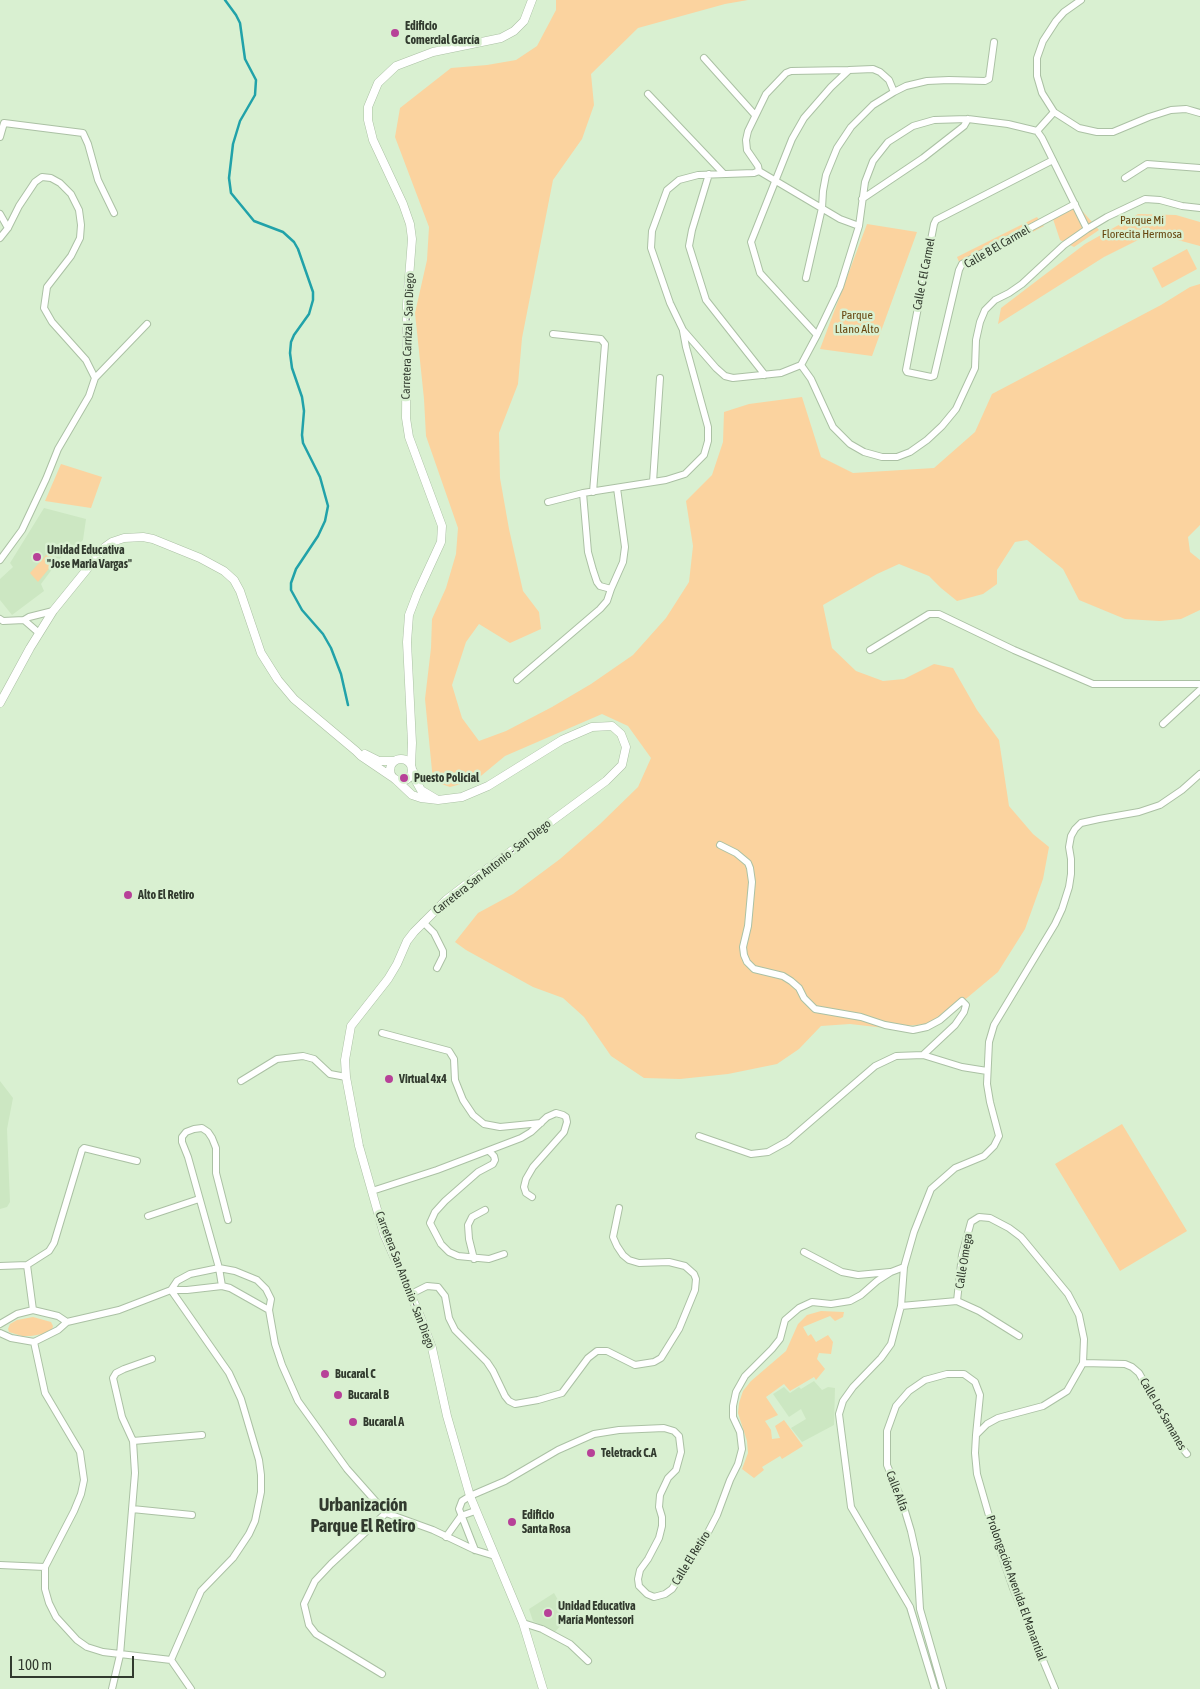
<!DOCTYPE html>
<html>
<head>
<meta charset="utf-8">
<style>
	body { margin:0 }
	#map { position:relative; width:1200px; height:1689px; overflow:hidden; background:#d9f0d1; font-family:"Asap Condensed",sans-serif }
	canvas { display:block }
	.scale { position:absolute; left:10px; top:1656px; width:124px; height:22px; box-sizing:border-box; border:2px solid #313a2e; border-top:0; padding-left:6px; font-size:15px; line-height:18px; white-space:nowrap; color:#313a2e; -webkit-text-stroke:4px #d9f0d1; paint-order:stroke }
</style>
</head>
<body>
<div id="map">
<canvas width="1200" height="1689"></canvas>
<div class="scale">100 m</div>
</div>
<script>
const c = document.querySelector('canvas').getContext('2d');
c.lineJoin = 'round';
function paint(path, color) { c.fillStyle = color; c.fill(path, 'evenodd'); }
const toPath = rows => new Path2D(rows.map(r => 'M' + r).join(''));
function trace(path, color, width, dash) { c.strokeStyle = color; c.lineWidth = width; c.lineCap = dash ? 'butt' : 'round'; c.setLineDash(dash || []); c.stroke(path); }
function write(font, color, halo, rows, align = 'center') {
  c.font = font + ' "Asap Condensed",sans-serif'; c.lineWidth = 5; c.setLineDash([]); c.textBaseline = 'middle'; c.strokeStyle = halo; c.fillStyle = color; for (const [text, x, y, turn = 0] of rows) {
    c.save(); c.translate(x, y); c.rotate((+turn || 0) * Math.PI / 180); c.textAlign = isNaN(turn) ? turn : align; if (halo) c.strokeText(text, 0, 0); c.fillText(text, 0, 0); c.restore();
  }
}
const built = toPath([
	[44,508,86,519,83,540,70,552,65,552,41,584,44,591,12,615,0,600,0,579,13,567,10,563],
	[0,1081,13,1098,7,1129,10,1202,7,1207,0,1209],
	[814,1381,822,1390,828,1387,835,1388,834,1425,802,1442,791,1428,806,1419,801,1409,789,1417,773,1394,784,1387,790,1393,799,1387,801,1389],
	[554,1593,568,1617,555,1632,533,1621,529,1609]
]);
const green = toPath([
	[556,0,748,0,725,4,638,28,591,74,594,105,582,139,553,180,522,338,518,384,499,433,500,478,509,529,523,591,539,612,541,629,510,643,479,624,466,642,452,685,462,718,479,741,506,731,552,707,591,684,633,655,666,618,689,582,693,546,686,501,712,475,723,442,724,412,749,404,802,397,821,457,853,473,934,468,975,432,992,394,1161,305,1190,287,1200,284,1200,525,1188,537,1190,552,1200,560,1200,610,1181,619,1160,621,1125,619,1079,600,1063,569,1027,540,1015,542,997,570,997,584,983,594,957,601,941,588,929,576,899,564,877,574,823,605,832,648,856,671,883,681,904,679,934,664,953,668,977,710,999,740,1009,806,1033,834,1049,847,1043,879,1025,929,998,972,937,1023,885,1028,850,1024,821,1026,799,1049,777,1064,728,1074,680,1079,644,1078,611,1056,584,1017,563,998,533,987,466,950,455,942,478,913,513,894,560,859,600,824,638,787,651,758,628,726,602,714,505,756,476,780,450,787,433,781,425,699,431,648,432,619,446,588,456,554,458,528,426,436,424,399,415,313,427,260,429,227,395,137,400,108,451,68,487,65,516,60,537,46,556,10],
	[1077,205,1099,230,1074,247,1060,240,1053,219],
	[1138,214,1176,215,1200,222,1200,246,1174,239,1138,240,1104,257,998,324,1001,308,1085,244],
	[1037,217,1044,226,962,269,957,257],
	[867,224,917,232,872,356,820,349],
	[1187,249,1197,269,1162,288,1152,268],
	[61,464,102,477,91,508,45,501],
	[48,553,56,560,38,582,30,573],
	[1122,1124,1187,1231,1120,1271,1055,1164],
	[821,1311,844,1312,843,1317,835,1321,830,1316,803,1327,808,1336,811,1334,816,1342,828,1335,833,1342,831,1354,819,1353,817,1359,825,1369,816,1380,814,1377,790,1391,784,1384,766,1397,778,1415,765,1421,771,1430,772,1439,780,1438,775,1426,784,1420,803,1446,782,1459,780,1456,762,1467,764,1470,754,1478,742,1469,748,1453,747,1441,738,1413,739,1403,743,1391,751,1381,786,1351,798,1324,807,1315],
	[33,1317,51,1322,53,1326,52,1330,48,1333,31,1336,22,1336,9,1332,8,1329,10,1324,17,1320]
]);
const stream = toPath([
	[225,0,236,15,240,23,245,59,256,80,255,95,240,121,233,144,229,178,231,193,254,221,283,232,294,242,298,249,313,292,313,300,309,314,294,335,291,342,290,353,292,368,302,397,304,411,302,435,303,443,320,477,328,506,325,521,318,536,296,569,291,583,291,590,302,610,323,634,331,648,341,674,348,705]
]);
const minor = toPath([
	[1081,0,1064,12,1056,21,1043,41,1037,58,1037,76,1042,93,1054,112,1079,128,1097,132,1113,132,1149,117,1171,110,1186,109,1200,113],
	[704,58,755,115],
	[648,94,724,174],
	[1037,131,1054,112],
	[0,137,4,123,83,133,88,144,98,180,114,213],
	[1053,160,936,220,934,224,906,370,907,372,931,377,934,376,959,270,962,264,1075,204],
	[759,171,758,166,747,150,746,140,748,131,766,94,786,73,791,71,849,70],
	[709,174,692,230,689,246,706,300,765,375],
	[1125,178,1147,164,1200,168],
	[862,199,923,158,964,126,968,119],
	[0,214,8,228],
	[859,226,840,219,759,171,754,173,698,175,679,180,667,190,652,231,651,248,670,303,683,330,716,368,725,376,733,378,781,373,801,365,817,335,840,287,859,226,865,182,873,161,888,142,913,126,934,120,968,119,1008,124,1037,131,1042,138,1087,229],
	[0,238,8,228,19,206,35,182,42,177,51,178,60,183,71,194,79,210,81,225,80,238,71,256,47,287,44,308,52,322,86,360,95,378,89,396,58,449,46,479,22,530,0,560],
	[806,278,822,208,823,191,826,175,837,148,851,127,873,105,894,92,906,86,927,81,949,80,985,81,989,79,994,42],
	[553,334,601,339,605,344,593,492],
	[817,335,760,273,751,242,792,139,804,118,831,87,849,70,873,69,880,72,889,80,894,92],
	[801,365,811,379,833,427,850,444,864,452,882,457,897,457,910,452,927,440,942,426,956,409,975,368,976,340,980,322,985,310,995,300,1009,293,1022,284,1064,245,1087,229,1107,217,1145,199,1160,200,1182,206,1200,208],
	[95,378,147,324],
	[653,482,660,378],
	[583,493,588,552,593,570,597,582,600,586,611,589,623,562,625,547,617,488],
	[548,502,583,493,666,480,685,474,704,455,708,441,708,427,686,347,683,331],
	[0,619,3,621,24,620,29,617,53,611],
	[24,620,39,633],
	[870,650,929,614,939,614,1014,650,1093,684,1200,684],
	[517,680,600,609,607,601,611,589],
	[1163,724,1200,690],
	[720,845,736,853,748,863,750,868,752,882,748,926,743,947,744,955,747,962,754,969,783,976,791,981,799,988,804,998,815,1009,861,1017,885,1025,913,1030,927,1027,940,1020,962,1001,966,1005,964,1012,955,1025,923,1055],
	[423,922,434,933,443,951,443,956,437,968],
	[382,1033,449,1051,454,1059,455,1080,463,1100,473,1115,484,1124,500,1127,541,1123],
	[241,1081,277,1059,303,1056,314,1059,330,1074,346,1077],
	[699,1136,751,1154,768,1152,788,1141,875,1066,896,1056,923,1055,962,1067,987,1071],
	[489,1151,494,1156,495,1160,493,1164,478,1172,445,1201,435,1212,430,1223,441,1244,449,1252,458,1256,489,1259,504,1254],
	[372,1191,437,1170,521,1138,531,1132,547,1117,556,1113,563,1115,566,1117,567,1122,564,1132,533,1167,526,1179,524,1187,526,1193,532,1197],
	[148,1216,199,1199],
	[804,1252,842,1272,858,1275,890,1272],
	[474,1259,469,1239,468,1225,472,1217,485,1210],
	[27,1265,33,1310],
	[0,1266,27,1265,49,1251,54,1243,82,1150,84,1148,137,1161],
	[222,1286,219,1268,188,1157,182,1142,182,1137,186,1132,194,1129,202,1128,208,1132,212,1138,216,1148,216,1173,228,1220],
	[411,1294,427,1286,438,1287,445,1296,449,1318,455,1330,487,1362,493,1371,505,1396,509,1401,515,1404,538,1400,562,1393,588,1358,597,1351,607,1351,635,1365,654,1362,661,1358,679,1329,695,1290,696,1279,694,1274,685,1266,669,1262,639,1263,629,1260,623,1255,617,1246,613,1237,619,1208],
	[957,1301,962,1255,971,1222,979,1217,990,1218,1009,1228,1021,1237,1068,1294,1079,1315,1084,1339,1083,1363,1067,1391,1043,1406,998,1418,987,1424,976,1435,975,1453,977,1474,994,1533,1013,1588,1055,1689],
	[901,1306,957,1301,979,1311,1019,1336],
	[0,1324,17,1314,33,1310,58,1316,67,1322],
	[0,1333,11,1338,34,1342,58,1330,67,1322,119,1310,171,1290,187,1290,222,1286,230,1288,269,1310],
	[34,1342,45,1393,80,1452,84,1480,81,1494,74,1511,45,1567,45,1589,49,1603,56,1617,77,1640,87,1647,103,1652,171,1660,201,1591,233,1558,249,1534,255,1521,261,1492,261,1475,259,1460,241,1399,229,1373,171,1290,177,1281,190,1274,219,1268,235,1271,257,1280,266,1289,271,1299,269,1310,275,1344,282,1365,298,1401,347,1469,386,1513,433,1530,475,1550,495,1556],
	[1083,1363,1125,1364,1132,1367,1139,1373,1179,1444,1187,1454],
	[133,1441,202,1435],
	[132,1509,192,1515],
	[446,1537,461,1516,475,1511],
	[475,1550,459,1509,462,1501,470,1496,505,1481,558,1450,594,1434,619,1430,664,1428,674,1431,679,1436,681,1452,676,1470,668,1478,660,1495,659,1507,662,1517,662,1526,659,1538,648,1559,640,1570,638,1579,639,1586,647,1594,654,1597,665,1594,672,1589,704,1540,717,1515,730,1480,738,1464,742,1449,740,1432,733,1417,733,1406,736,1392,745,1376,772,1349,780,1339,785,1320,799,1308,812,1302,831,1304,850,1301,861,1295,877,1281,891,1272,904,1267],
	[0,1565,45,1567],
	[523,1623,542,1629,570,1644,588,1661],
	[171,1660,191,1689],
	[382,1674,316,1634,309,1625,304,1604,315,1581,331,1564,386,1513],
	[112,1689,120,1655,135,1473,133,1441,122,1417,113,1378,116,1373,124,1369,152,1359],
	[935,1689,910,1607,851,1507,839,1414,843,1401,853,1387,881,1358,891,1344,901,1306,904,1267,914,1232,931,1189,955,1168,984,1156,994,1146,999,1136,990,1102,987,1084,989,1042,994,1025,1055,924,1062,909,1069,887,1071,874,1071,859,1069,847,1071,836,1075,829,1081,823,1099,819,1139,812,1160,805,1182,790,1200,774],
	[943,1689,920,1609,917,1558,911,1531,901,1498,887,1465,887,1431,896,1406,909,1391,925,1380,947,1374,964,1374,975,1382,980,1395,976,1435]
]);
const tertiary = toPath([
	[0,703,30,648,53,611,105,547,112,542,124,538,143,537,153,539,200,558,224,571,234,580,240,591,261,653,278,680,294,699,356,751,361,756,392,777],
	[365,754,379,761,394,761],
	'390 770a11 11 0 1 1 22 0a11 11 0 1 1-22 0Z',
	[411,765,412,743,407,642,409,615,417,594,441,542,442,526,409,437,406,418,407,304,412,239,410,224,403,204,373,140,368,120,368,107,378,83,396,66,433,52,501,38,514,31,524,21,532,0],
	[413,771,416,781,421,790,436,799],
	[395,779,412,795,421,798,438,800,462,797,488,786,562,740,592,727,612,726,621,734,626,747,622,765,606,781,468,883,446,900,414,932,407,941,397,964,388,979,351,1026,345,1060,346,1077,359,1146,384,1234,420,1316,432,1348,447,1416,470,1496,523,1623,543,1689]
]);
const markers = [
	[395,33,5,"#b74198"],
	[37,557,5,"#b74198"],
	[404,778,5,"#b74198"],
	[128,895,5,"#b74198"],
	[389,1079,5,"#b74198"],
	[325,1374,5,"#b74198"],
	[338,1395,5,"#b74198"],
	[353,1422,5,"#b74198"],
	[591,1453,5,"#b74198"],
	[512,1522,5,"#b74198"],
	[548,1613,5,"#b74198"]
];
const poiNames = [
	["Edificio",405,26],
	["Comercial García",405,40],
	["Unidad Educativa",47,550],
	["\"Jose Maria Vargas\"",47,564],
	["Puesto Policial",414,778],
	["Alto El Retiro",138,895],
	["Virtual 4x4",399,1079],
	["Bucaral C",335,1374],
	["Bucaral B",348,1395],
	["Bucaral A",363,1422],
	["Teletrack C.A",601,1453],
	["Edificio",522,1515],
	["Santa Rosa",522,1529],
	["Unidad Educativa",558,1606],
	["María Montessori",558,1620]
];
const parkNames = [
	["Parque Mi",1142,220],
	["Florecita Hermosa",1142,234],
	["Parque",857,315],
	["Llano Alto",857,329]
];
const streetNames = [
	["Calle B El Carmel",997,247,-30],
	["Calle C El Carmel",924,274,-79],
	["Carretera Carrizal - San Diego",408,336,-88],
	["Carretera San Antonio - San Diego",492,867,-38],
	["Calle Omega",964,1261,-81],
	["Carretera San Antonio - San Diego",405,1280,69],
	["Calle Los Samanes",1163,1414,60],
	["Calle Alfa",897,1491,69],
	["Calle El Retiro",691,1558,-58],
	["Prolongación Avenida El Manantial",1016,1588,70]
];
const districtNames = [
	["Urbanización",363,1505],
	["Parque El Retiro",363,1526]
];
paint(built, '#cce7c2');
paint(green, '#fbd39f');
trace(stream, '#21a2a9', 2.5);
trace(minor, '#abc1a4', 8);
trace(tertiary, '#abc1a4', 9);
trace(minor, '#fff', 6);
trace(tertiary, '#fff', 8);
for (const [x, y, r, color] of markers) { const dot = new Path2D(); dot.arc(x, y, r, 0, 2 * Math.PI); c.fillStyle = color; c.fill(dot); trace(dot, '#d9f0d1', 2); }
write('bold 12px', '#313a2e', '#d9f0d1', poiNames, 'left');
write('12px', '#684711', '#d9f0d1', parkNames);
write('12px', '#313a2e', '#d9f0d1', streetNames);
write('bold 18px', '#313a2e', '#d9f0d1', districtNames);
</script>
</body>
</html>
